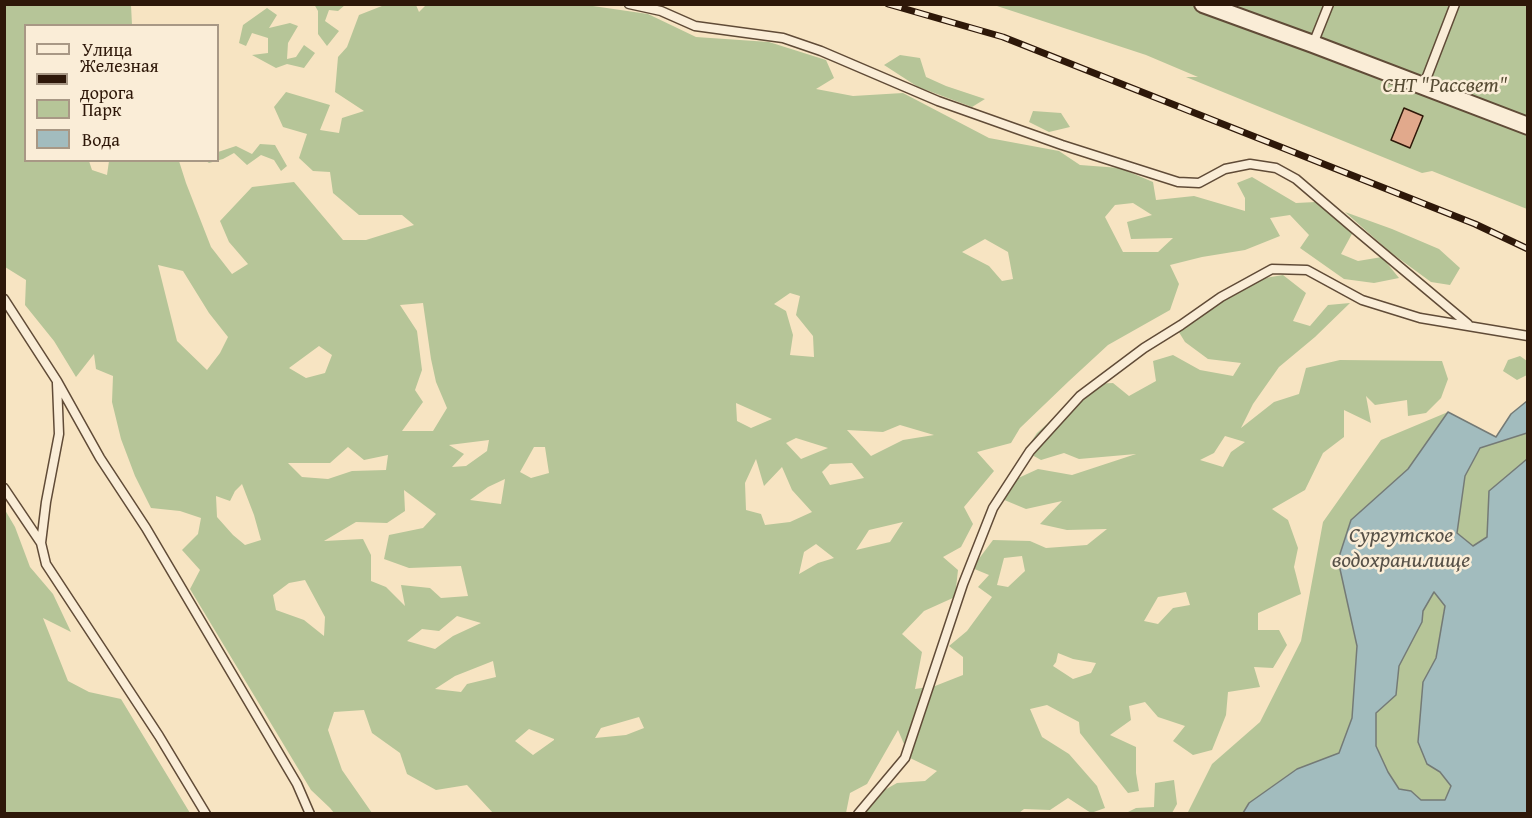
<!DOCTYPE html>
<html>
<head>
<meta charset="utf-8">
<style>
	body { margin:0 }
	#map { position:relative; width:1532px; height:818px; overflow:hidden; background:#f7e4c2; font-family:"Gentium Book Plus",serif }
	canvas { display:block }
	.frame { position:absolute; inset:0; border:6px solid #2e1809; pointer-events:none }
	.legend { position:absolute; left:24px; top:24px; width:195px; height:138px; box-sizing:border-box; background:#faedd7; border:2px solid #a89885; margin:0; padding:8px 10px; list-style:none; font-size:18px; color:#2e1809 }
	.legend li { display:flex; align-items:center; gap:12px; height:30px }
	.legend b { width:30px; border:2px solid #a89885 }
</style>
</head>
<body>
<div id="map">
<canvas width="1532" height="818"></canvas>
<div class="frame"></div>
<ul class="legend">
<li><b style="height:8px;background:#faedd7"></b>Улица</li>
<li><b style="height:8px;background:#2e1809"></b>Железная дорога</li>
<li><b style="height:16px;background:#b6c598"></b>Парк</li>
<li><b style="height:16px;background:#a2bcbe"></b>Вода</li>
</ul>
</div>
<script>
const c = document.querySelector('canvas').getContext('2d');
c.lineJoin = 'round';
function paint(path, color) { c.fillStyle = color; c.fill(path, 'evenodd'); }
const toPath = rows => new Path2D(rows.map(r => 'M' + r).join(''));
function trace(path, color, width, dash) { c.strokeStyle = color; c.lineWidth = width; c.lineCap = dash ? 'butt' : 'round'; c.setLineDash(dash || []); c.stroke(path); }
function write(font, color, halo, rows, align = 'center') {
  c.font = font + ' "Gentium Book Plus",serif'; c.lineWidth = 5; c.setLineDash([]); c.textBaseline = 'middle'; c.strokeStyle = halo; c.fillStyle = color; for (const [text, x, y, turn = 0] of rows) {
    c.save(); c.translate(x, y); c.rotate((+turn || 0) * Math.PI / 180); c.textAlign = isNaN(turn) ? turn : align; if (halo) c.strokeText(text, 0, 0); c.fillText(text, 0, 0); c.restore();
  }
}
const green = toPath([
	[314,4,345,5,338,11,329,10,325,21,339,31,327,46,318,34,318,11],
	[387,4,416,5,419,12,427,4,586,5,648,14,696,37,769,42,826,60,834,78,816,89,853,96,903,93,989,138,1059,151,1080,165,1120,168,1153,182,1156,200,1194,196,1245,211,1245,198,1237,183,1252,177,1296,203,1316,202,1353,232,1341,254,1358,261,1382,257,1399,278,1374,283,1344,279,1300,248,1309,235,1290,215,1270,218,1280,236,1245,250,1202,257,1170,265,1179,284,1170,310,1108,345,1069,381,1020,428,1011,443,977,452,994,471,964,507,973,524,961,547,943,557,958,570,955,597,924,611,902,634,922,652,915,689,935,686,963,675,963,657,949,646,967,631,992,597,978,587,989,575,972,568,993,540,1030,541,1046,548,1087,545,1107,529,1067,530,1040,524,1062,501,1026,509,1002,499,1003,485,1038,469,1072,475,1136,454,1079,459,1064,453,1041,460,1025,451,1037,433,1092,384,1113,383,1129,396,1156,381,1153,361,1173,355,1200,370,1233,376,1241,363,1208,359,1185,342,1177,329,1253,280,1283,275,1306,293,1293,321,1310,326,1328,305,1350,303,1315,337,1279,367,1253,404,1241,428,1274,402,1299,394,1306,368,1340,360,1442,361,1448,379,1441,398,1426,413,1408,416,1407,400,1375,405,1366,396,1371,423,1344,410,1344,437,1323,453,1305,490,1272,509,1288,520,1298,548,1294,567,1301,594,1258,613,1258,630,1279,630,1287,645,1273,668,1254,667,1260,687,1228,692,1226,715,1212,750,1193,755,1173,741,1185,726,1158,717,1145,702,1129,706,1131,720,1110,735,1136,747,1136,773,1139,791,1128,793,1080,733,1079,722,1047,705,1030,709,1042,737,1069,754,1097,786,1105,808,1091,813,1068,798,1050,810,1024,809,1019,813,866,813,872,797,897,783,925,781,937,771,910,758,898,730,867,784,850,793,846,813,493,813,467,785,436,790,407,774,400,753,372,733,364,710,334,712,328,730,342,770,372,813,334,813,330,808,311,790,190,589,200,570,182,550,198,534,201,518,180,511,151,508,135,476,121,439,112,402,113,376,96,369,94,354,76,377,54,341,25,305,26,280,5,267,4,5,131,5,132,25,26,26,26,160,89,161,92,170,107,175,109,161,179,161,186,183,211,247,232,274,248,264,229,242,220,221,252,187,294,182,343,240,366,240,414,225,402,215,359,215,333,193,330,172,313,171,299,158,307,134,283,127,274,107,286,92,330,105,320,130,339,133,342,118,364,111,335,92,338,57,347,47,359,15],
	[1133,203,1152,215,1127,222,1131,239,1173,238,1158,252,1123,252,1105,217,1115,205],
	[985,239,1008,252,1013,279,1002,281,989,266,962,252],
	[158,265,183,271,209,313,228,337,220,353,207,370,177,341],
	[790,293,800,296,796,315,813,336,814,357,790,355,793,335,786,311,774,304],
	[423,303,431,359,436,382,447,408,433,431,402,431,423,402,415,390,422,370,417,331,400,305],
	[319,346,332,355,325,373,306,378,289,368],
	[736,403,772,419,751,428,737,421],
	[900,425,934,435,903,440,871,456,847,430,883,432],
	[1225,436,1245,442,1231,452,1223,467,1200,460,1214,453],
	[796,438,828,448,801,459,786,443],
	[489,440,487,451,466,466,452,467,464,454,449,445],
	[348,447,364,460,388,455,386,470,352,471,328,479,302,477,288,463,330,463],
	[534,447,545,447,549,473,531,478,520,472],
	[756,459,764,486,782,467,792,490,812,512,790,522,765,525,761,514,746,510,745,483],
	[852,463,864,478,830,485,822,472,830,464],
	[505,479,501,504,470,500,488,487],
	[242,484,254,515,261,540,245,545,233,535,217,517,216,496,230,501,235,491],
	[404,490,436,514,423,528,389,535,384,559,409,568,461,566,468,596,441,598,430,588,401,585,405,606,386,587,371,581,371,555,363,539,324,541,356,522,387,523,405,511],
	[903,522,890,542,856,550,869,530],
	[816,544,834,558,818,563,799,574,804,552],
	[1022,556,1025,571,1008,587,997,585,1004,558],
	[305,580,325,617,324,636,304,620,276,610,273,595,289,583],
	[1186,592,1190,605,1173,608,1158,624,1144,621,1158,597],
	[457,616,481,623,453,636,435,649,407,641,422,629,439,631],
	[1058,653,1073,659,1096,663,1091,673,1073,679,1053,666,1056,662],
	[493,661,496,677,467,684,461,692,435,689,455,676],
	[639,717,644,728,626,735,595,738,601,728],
	[529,729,554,739,554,740,533,755,515,741],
	[994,5,1527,5,1527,209,1432,171,1422,173,1186,77,1198,77,1146,55],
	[267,8,277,15,269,28,290,23,298,26,288,43,287,59,296,57,304,45,315,53,304,68,287,64,276,68,252,55,268,53,268,38,252,33,246,46,239,43,243,25],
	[900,55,920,58,926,77,946,86,985,99,972,107,918,87,884,65],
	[1033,111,1061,113,1070,127,1049,132,1029,122],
	[260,144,275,145,287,166,281,171,274,160,261,155,247,165,234,153,223,159,209,163,206,161,218,160,218,152,236,146,252,154],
	[1345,212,1392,229,1439,249,1460,268,1450,285,1431,282,1390,252],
	[1520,356,1527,361,1527,375,1517,380,1503,371,1508,360],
	[1448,412,1408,469,1351,520,1338,560,1357,646,1352,718,1339,753,1297,769,1249,803,1243,813,1187,814,1212,764,1260,722,1301,641,1323,522,1381,440],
	[1527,433,1527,459,1489,491,1487,537,1473,546,1457,533,1465,476,1480,448],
	[5,510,15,527,30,567,53,594,71,632,43,618,68,681,89,692,121,699,190,813,5,813],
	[1434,592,1445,605,1436,658,1423,682,1427,764,1440,772,1451,786,1445,800,1421,800,1411,791,1399,789,1388,772,1376,746,1376,713,1396,695,1399,666,1422,622,1422,611],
	[1174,780,1177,804,1172,813,1126,813,1136,808,1154,807,1155,783]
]);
const water = toPath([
	[1527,401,1527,433,1480,448,1465,476,1457,533,1473,546,1487,537,1489,491,1527,459,1527,813,1243,813,1249,803,1297,769,1339,753,1352,718,1357,646,1338,560,1351,520,1408,469,1448,412,1496,437,1511,414,1527,401],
	[1434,592,1445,606,1436,658,1423,682,1418,742,1427,764,1440,772,1451,786,1445,800,1421,800,1411,791,1399,789,1388,772,1376,746,1376,713,1396,695,1399,666,1422,622,1423,611,1434,592]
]);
const building = toPath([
	[1404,108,1423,116,1410,148,1391,140,1404,108]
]);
const lane = toPath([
	[629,4,661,11,695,26,783,38,821,51,938,101,1062,145,1178,182,1199,183,1225,169,1250,164,1276,168,1296,179,1351,226,1468,324],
	[1313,44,1329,4],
	[1423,87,1455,4],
	[4,299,57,381,100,458,146,528,297,784,310,814],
	[4,488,41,543,46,564,159,736,206,814],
	[41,543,46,502,59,434,57,383],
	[858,814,905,758,963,584,993,508,1030,451,1080,396,1144,348,1181,325,1221,297,1272,269,1307,270,1362,300,1420,318,1528,336]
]);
const street = toPath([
	[1203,4,1313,44,1528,126]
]);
const rail = toPath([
	[888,4,1003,37,1475,224,1528,249]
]);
const parkNames = [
	["СНТ \"Рассвет\"",1445,87]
];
const waterNames = [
	["Сургутское",1401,536],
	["водохранилище",1401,561]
];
paint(green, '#b6c598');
paint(water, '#a2bcbe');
trace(water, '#747a76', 1.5);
paint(building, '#e1a98c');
trace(building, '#2e1809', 1.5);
trace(lane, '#604b37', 11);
trace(street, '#604b37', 20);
trace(lane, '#faedd7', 8);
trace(street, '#faedd7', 16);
trace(rail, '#2e1809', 7);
trace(rail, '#faedd7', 4.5, [14]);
write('italic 21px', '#574c34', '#faedd7', parkNames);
write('italic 22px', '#575148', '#faedd7', waterNames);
</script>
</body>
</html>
